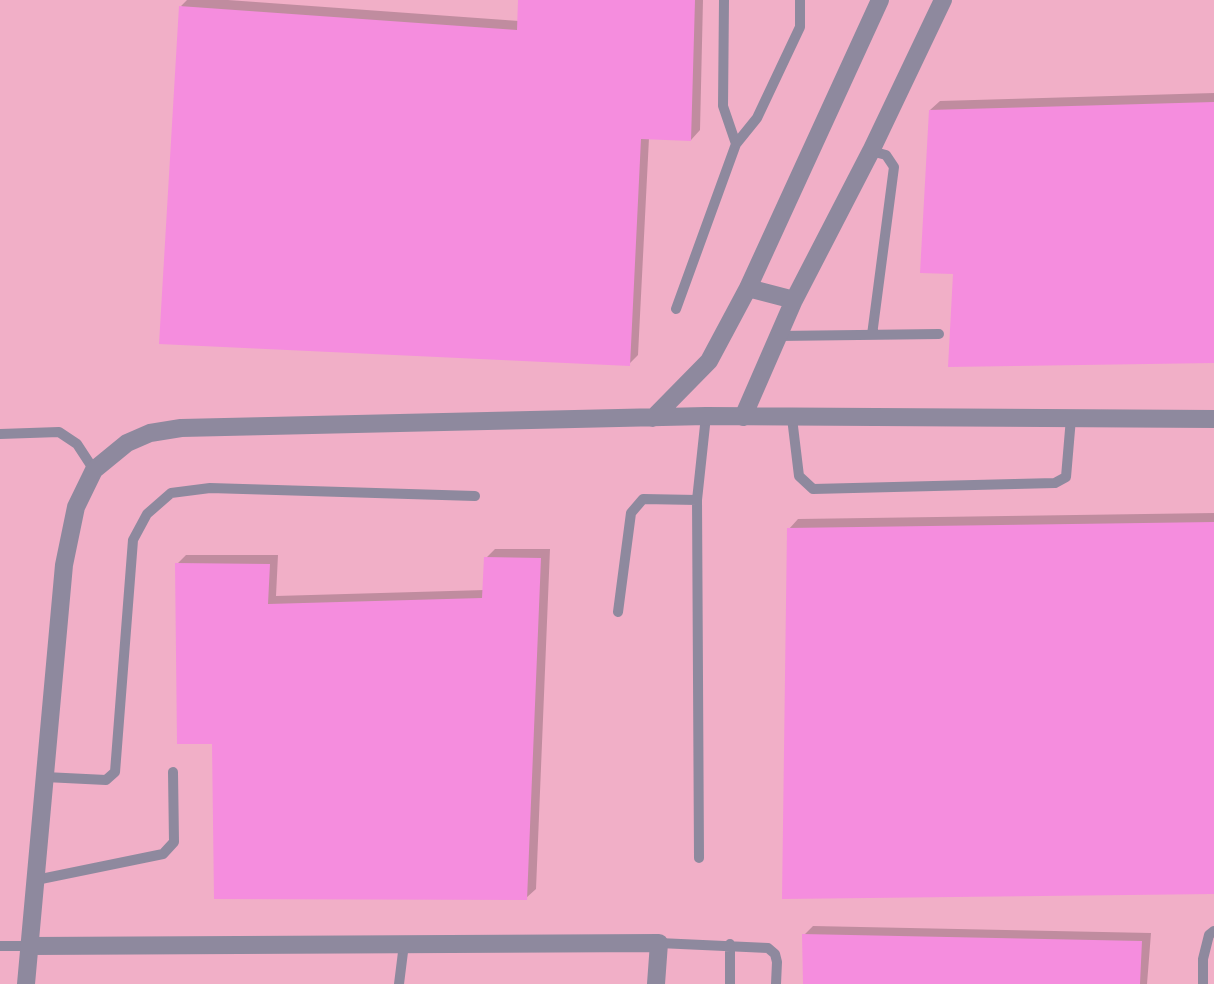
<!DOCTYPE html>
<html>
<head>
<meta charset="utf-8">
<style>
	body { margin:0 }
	canvas { display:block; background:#f7bdd1 }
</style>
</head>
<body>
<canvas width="1214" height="984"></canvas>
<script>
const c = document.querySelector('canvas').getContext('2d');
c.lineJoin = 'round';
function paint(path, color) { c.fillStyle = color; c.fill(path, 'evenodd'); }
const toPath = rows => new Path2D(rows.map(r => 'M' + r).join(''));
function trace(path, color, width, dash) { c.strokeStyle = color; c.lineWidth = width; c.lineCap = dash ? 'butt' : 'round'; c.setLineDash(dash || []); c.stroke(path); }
const built = toPath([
	[0,0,1214,0,1214,984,0,984]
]);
const shadow = toPath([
	[187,0,228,0,519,21,520,0,703,0,700,130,691,140,649,138,638,355,629,364,181,6],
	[1214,93,1214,361,955,272,930,110,940,101],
	[1214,513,1214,893,789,529,798,519],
	[495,549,550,549,536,889,526,898,214,742,177,564,186,555,278,555,276,596,485,590,486,558],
	[813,926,1151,933,1147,984,804,984,804,935]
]);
const building = toPath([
	[518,0,695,0,691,141,641,139,630,366,159,344,179,6,517,30],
	[1214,102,1214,363,948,367,953,274,920,273,929,110],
	[1214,522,1214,894,782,899,787,528],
	[484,557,541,558,527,900,214,899,212,744,177,744,175,563,270,564,268,604,482,598],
	[802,934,1142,941,1140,984,803,984]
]);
const lane = toPath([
	[724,0,723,106,736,144,757,118,800,27,800,0],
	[871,151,886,155,894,167,872,335],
	[676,309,736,144],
	[778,336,939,334],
	[792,418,799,476,813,489,1055,483,1066,477,1071,418],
	[0,434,59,432,77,444,94,470],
	[697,500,699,858],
	[618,612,631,513,643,499,697,500,706,416],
	[45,777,106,780,115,772,133,540,147,514,171,493,210,488,475,496],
	[36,880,163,854,174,842,173,772],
	[659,943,768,948,775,954,777,962,776,984],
	[730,944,730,984],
	[0,946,30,946],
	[399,984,404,944],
	[1203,984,1203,959,1209,935,1214,931]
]);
const street = toPath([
	[748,288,794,300],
	[743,417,794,300,871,151,943,0],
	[653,418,709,361,748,288,880,0],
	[30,946,659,943,656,984],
	[26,984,64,565,76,507,94,470,127,443,150,433,181,428,706,416,1214,419]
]);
paint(built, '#f1afc7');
paint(shadow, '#0003');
paint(building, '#f58dde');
trace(lane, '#8e899e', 10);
trace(street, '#8e899e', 18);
</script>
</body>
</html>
